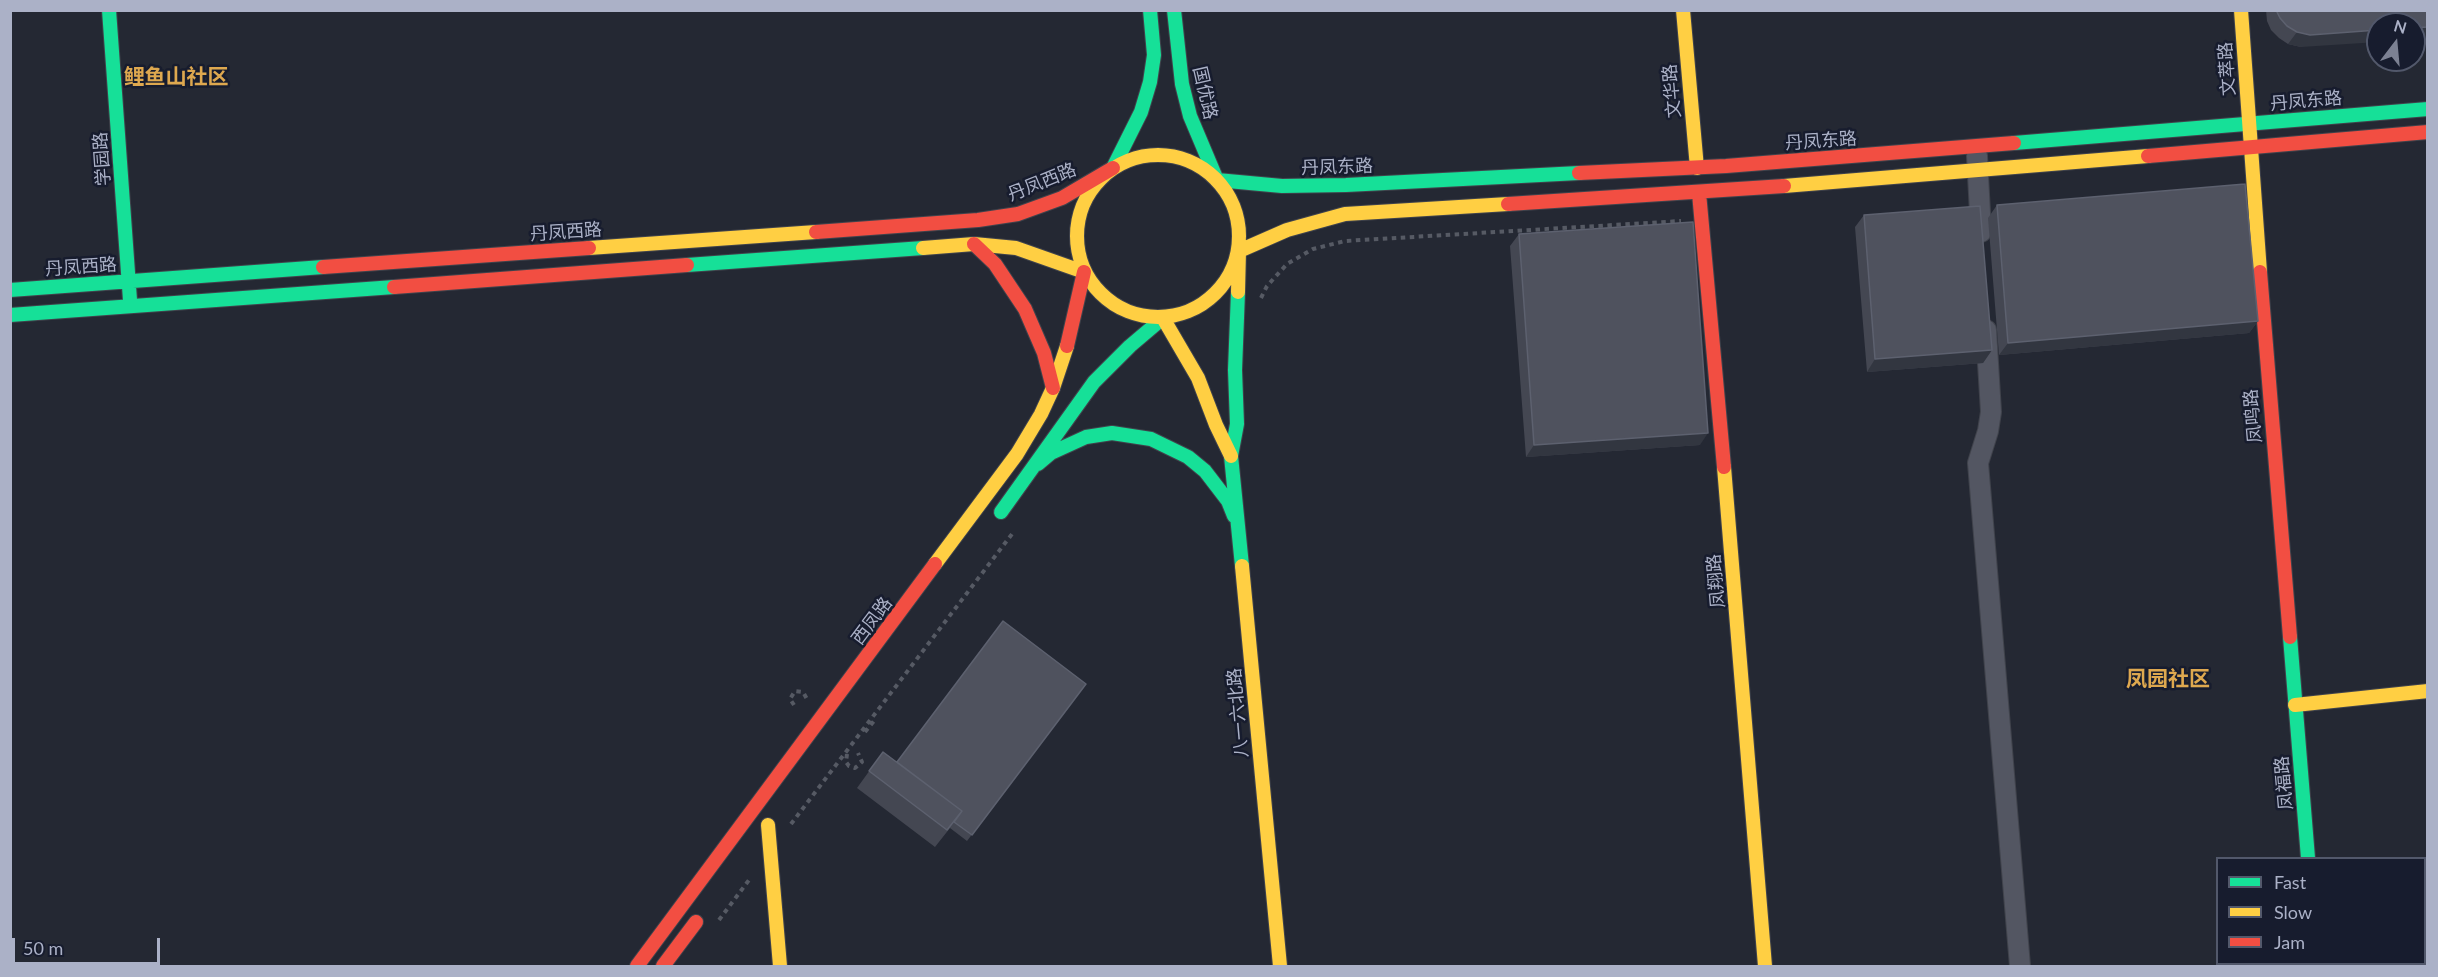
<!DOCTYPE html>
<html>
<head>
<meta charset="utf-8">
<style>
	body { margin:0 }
	#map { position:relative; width:2438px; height:977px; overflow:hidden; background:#242833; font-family:Lato,sans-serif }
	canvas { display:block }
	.frame { position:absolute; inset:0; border:12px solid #abb1c7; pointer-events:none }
	.legend { position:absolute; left:2216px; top:857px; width:210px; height:108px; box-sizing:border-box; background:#171c2e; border:2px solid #52586b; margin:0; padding:8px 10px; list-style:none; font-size:18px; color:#abb1c7 }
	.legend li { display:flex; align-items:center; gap:12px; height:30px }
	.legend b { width:30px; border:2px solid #52586b }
	.north { position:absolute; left:2366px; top:12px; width:60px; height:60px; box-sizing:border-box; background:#171c2e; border:2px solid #52586b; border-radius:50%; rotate:16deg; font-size:16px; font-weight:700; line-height:24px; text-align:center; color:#abb1c7 }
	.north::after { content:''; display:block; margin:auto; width:21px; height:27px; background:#7c8193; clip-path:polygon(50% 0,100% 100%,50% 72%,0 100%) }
	.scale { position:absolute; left:12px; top:938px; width:148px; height:27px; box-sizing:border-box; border:3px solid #abb1c7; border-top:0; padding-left:8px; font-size:18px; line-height:21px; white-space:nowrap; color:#abb1c7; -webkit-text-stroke:4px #171c2e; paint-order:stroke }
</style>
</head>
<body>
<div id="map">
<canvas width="2438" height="977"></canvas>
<div class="frame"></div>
<ul class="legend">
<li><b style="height:8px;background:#16e098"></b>Fast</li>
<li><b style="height:8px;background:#ffcf43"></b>Slow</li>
<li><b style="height:8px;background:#f24e42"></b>Jam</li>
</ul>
<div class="north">N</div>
<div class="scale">50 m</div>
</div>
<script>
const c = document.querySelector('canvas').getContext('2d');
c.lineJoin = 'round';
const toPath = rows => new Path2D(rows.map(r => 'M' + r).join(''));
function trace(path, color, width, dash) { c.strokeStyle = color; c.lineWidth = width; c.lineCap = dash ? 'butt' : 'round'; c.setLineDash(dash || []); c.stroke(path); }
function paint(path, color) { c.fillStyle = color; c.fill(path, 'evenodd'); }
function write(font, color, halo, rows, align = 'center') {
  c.font = font + ' Lato,"Noto Sans SC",sans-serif'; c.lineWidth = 5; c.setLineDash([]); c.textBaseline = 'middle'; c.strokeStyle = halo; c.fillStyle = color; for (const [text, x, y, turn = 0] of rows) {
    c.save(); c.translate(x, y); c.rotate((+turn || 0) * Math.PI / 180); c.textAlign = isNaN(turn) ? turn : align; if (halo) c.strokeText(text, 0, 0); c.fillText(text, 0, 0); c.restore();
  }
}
const path = toPath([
	[1261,298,1267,286,1287,264,1313,249,1345,241,1681,221],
	[794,705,790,699,795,691,803,692,807,699],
	[865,732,874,721],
	[847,754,846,762,849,766,855,768,862,762,858,753],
	[791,824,1012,534],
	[719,920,749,880]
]);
const street = toPath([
	[1977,156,1981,232],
	[1986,330,1991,412,1988,431,1978,463,2020,966]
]);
const fast = toPath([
	[109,10,130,300],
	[1174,10,1182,84,1190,116,1217,180],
	[2014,143,2428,109],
	[1113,168,1141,112,1150,82,1154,55,1150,10],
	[1217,180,1282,186,1346,185,1579,173],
	[687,265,923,248],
	[10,290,323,267],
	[1238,292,1235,370,1237,424,1231,456,1242,566],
	[10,315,394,287],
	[1038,464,1051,453,1086,437,1112,433,1151,439,1188,457,1205,471,1228,501,1234,516],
	[1001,512,1094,382,1130,346,1163,318],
	[2290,637,2308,858]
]);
const slow = toPath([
	[1683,10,1697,168],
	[2241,10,2260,272],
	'1077 236a81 81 0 1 1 162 0a81 81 0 1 1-162 0Z',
	[1784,186,2148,156],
	[589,248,816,232],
	[923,248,974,244,1016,248,1084,272],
	[1238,292,1239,251,1287,230,1345,214,1508,204],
	[1163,318,1198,378,1216,425,1231,456],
	[1724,467,1765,966],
	[935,564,1017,454,1041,414,1053,388,1067,346],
	[1242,566,1280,966],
	[2295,705,2428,691],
	[768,825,780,966]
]);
const jam = toPath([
	[2148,156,2428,132],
	[1579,173,1726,166,2014,143],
	[1699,193,1724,467],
	[1508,204,1784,186],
	[816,232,978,220,1018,214,1062,198,1113,168],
	[974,244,995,264,1025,309,1044,353,1053,388],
	[323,267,589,248],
	[2260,272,2290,637],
	[394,287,687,265],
	[1067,346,1084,272],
	[2318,964,2318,966],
	[637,966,935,564],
	[663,966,696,922]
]);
const wall = toPath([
	[2266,10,2427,10,2301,47,2288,44,2279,38,2271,30,2267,21],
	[1997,205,2258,321,2249,333,1999,355,1988,218],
	[1864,215,1992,350,1983,363,1867,372,1855,227],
	[1519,234,1700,445,1526,457,1510,246],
	[1086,684,967,841,950,828,935,847,857,788,883,752,897,762]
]);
const shadedWall = toPath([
	[2427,27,2427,39,2414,40,2414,28],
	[2378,30,2378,42,2301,47,2288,44,2297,32],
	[2258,321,2249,333,1999,355,2008,343],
	[1992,350,1983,363,1867,372,1875,359],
	[1708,433,1700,445,1526,457,1534,445]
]);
const building = toPath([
	[2276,10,2427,10,2427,27,2414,28,2414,24,2378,24,2378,30,2310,35,2297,32,2287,26,2280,18,2276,10],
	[2245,184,2258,321,2008,343,1997,205,2245,184],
	[1980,206,1992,350,1875,359,1864,215,1980,206],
	[1693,222,1708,433,1534,445,1519,234,1693,222],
	[1003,621,1086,684,972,835,954,822,962,811,897,762,1003,621],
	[883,752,962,811,947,830,869,771,883,752]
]);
const streetNames = [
	["文萃路",2227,69,-94],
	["文华路",1672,91,-95],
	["国优路",1205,93,77],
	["丹凤东路",2306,101,-5],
	["丹凤东路",1821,141,-4],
	["学园路",102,159,-94],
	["丹凤东路",1337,167,-2],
	["丹凤西路",1042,182,-22],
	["丹凤西路",566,232,-4],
	["丹凤西路",81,267,-4],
	["凤鸣路",2253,416,-95],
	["凤翔路",1716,581,-95],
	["西凤路",872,621,-53],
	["八一六北路",1238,713,-95],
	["凤福路",2284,783,-95]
];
const quarterNames = [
	["鲤鱼山社区",176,77],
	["凤园社区",2168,679]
];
trace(street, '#40434c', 22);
trace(fast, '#40434c', 16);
trace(slow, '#40434c', 16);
trace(jam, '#40434c', 16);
trace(path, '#565a64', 4, [4.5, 4.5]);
trace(street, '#535662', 20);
trace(fast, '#16e098', 14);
trace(slow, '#ffcf43', 14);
trace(jam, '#f24e42', 14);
paint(wall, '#444752');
paint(shadedWall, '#323640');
paint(building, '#4f525e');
trace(building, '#5d616f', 1.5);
write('18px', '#abb1c7', '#171c2e', streetNames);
write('bold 21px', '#dea84f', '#171c2e', quarterNames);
</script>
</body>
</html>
